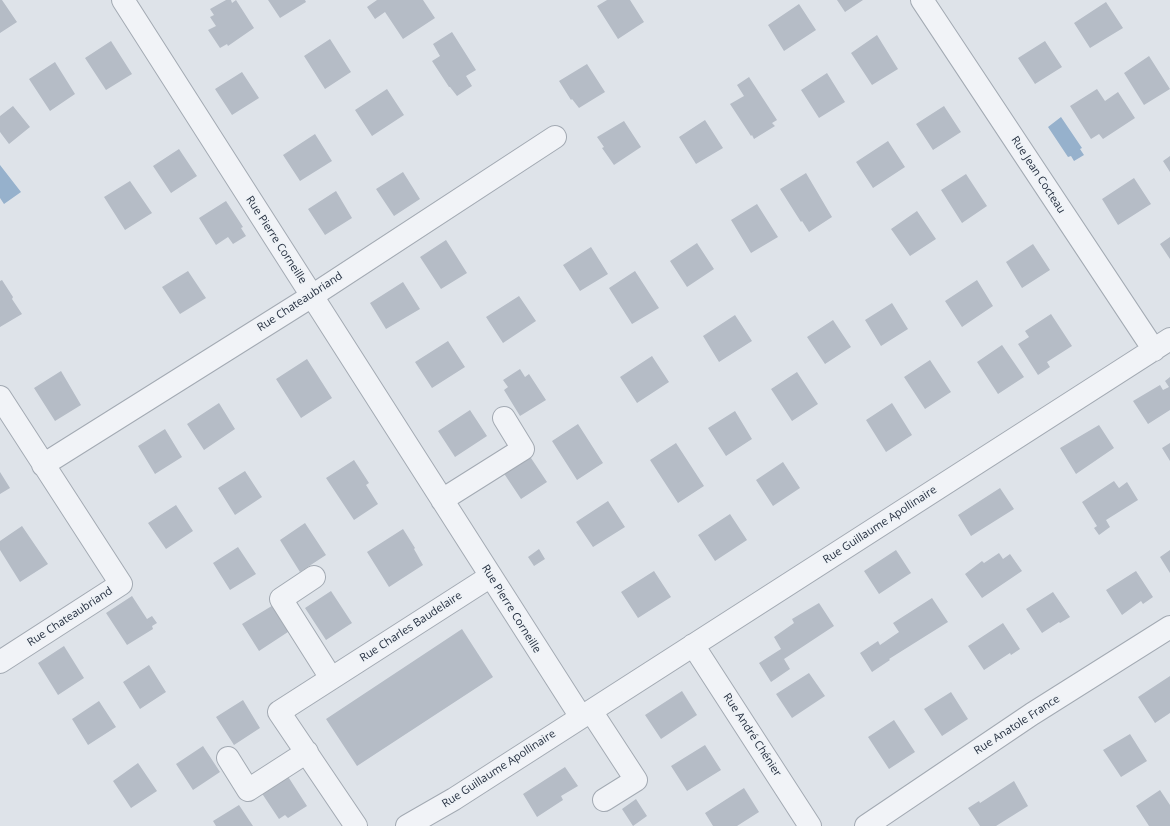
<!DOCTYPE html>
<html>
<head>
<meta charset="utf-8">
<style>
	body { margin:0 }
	canvas { display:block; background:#dee3e9 }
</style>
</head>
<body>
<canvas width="1170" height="826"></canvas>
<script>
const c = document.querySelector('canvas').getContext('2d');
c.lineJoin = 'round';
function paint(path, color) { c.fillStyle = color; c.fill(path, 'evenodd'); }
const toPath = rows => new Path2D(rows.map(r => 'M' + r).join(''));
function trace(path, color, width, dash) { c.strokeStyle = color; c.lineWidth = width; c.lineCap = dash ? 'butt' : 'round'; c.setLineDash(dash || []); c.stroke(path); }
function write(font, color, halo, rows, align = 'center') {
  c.font = font + ' "Open Sans",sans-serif'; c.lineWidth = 3.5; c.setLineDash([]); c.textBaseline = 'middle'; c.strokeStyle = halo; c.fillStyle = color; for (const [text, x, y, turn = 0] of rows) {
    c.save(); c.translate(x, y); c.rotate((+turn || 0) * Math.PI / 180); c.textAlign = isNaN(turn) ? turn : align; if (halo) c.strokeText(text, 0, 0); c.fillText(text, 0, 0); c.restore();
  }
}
const water = toPath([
	[1061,117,1082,148,1080,149,1084,155,1074,161,1071,156,1068,157,1048,127],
	[0,165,21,192,4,204,0,198]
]);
const building = toPath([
	[0,0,2,0,17,22,0,33],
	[226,0,231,0,232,3,236,0,254,28,228,46,227,44,220,48,208,30,216,26,210,17,214,15,210,9],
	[268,0,305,0,306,2,280,18],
	[377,0,423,0,435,18,403,39,385,12,375,19,367,7],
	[607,0,630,0,644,22,618,39,597,6],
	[837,0,863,0,845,12],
	[1106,2,1123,28,1090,48,1074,23],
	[799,4,816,30,784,51,768,25],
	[452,32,476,70,466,76,472,86,457,96,450,87,449,87,432,61,440,56,433,44],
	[877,35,898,69,872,85,851,53],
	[330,39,351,72,325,89,304,56],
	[111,41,132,74,106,90,85,58],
	[1045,41,1062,67,1035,84,1018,58],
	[1149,56,1170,89,1144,105,1124,73],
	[55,62,75,94,50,111,29,79],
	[587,64,605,92,579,108,572,99,571,100,559,81],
	[242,72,259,98,232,115,215,89],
	[827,73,845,102,819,118,801,90],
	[749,77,777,120,772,123,775,126,754,139,752,135,751,136,730,104,744,96,737,85],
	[387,89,404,115,372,136,355,110],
	[1097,89,1105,101,1118,92,1135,118,1103,139,1099,134,1091,139,1070,106],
	[13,106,30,127,9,144,0,132,0,116],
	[944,106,961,132,933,150,916,124],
	[705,120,723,148,696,164,679,137],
	[624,121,641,147,614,165,602,148,604,147,597,137],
	[315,134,332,161,300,181,283,155],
	[888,141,905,167,873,188,856,162],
	[179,149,197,176,171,193,153,166],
	[1170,156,1170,172,1163,161],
	[403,172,420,199,394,216,376,189],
	[806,173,832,217,809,232,802,221,801,222,780,189],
	[966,174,987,206,962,223,941,190],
	[1134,178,1151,204,1118,225,1102,199],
	[130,181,152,213,125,230,104,197],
	[336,191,352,218,325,235,308,209],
	[226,201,243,227,241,228,246,236,233,244,228,237,216,245,199,218],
	[757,204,778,237,751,253,731,220],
	[917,211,936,239,910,256,891,229],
	[1170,237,1170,259,1160,244],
	[446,240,467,273,441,289,420,257],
	[697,243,714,269,687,287,670,261],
	[1033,244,1050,270,1022,288,1006,262],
	[591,247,608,274,580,291,563,265],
	[188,271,206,298,180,314,162,287],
	[635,271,659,308,632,324,609,288],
	[2,280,13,297,12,299,22,314,0,327,0,281],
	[977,280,993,306,962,327,945,301],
	[403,282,420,309,386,329,370,303],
	[519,296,536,321,503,343,486,317],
	[892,303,908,329,881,346,865,320],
	[1051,314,1072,346,1047,362,1050,367,1038,375,1018,344,1029,337,1025,331],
	[735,315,752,341,719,362,703,336],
	[833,320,851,347,825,364,807,337],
	[448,341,465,367,432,388,415,362],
	[1002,345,1024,377,998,394,977,362],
	[652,356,669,382,637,403,620,377],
	[307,359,332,398,301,418,276,379],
	[930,360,951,392,925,409,904,377],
	[520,369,525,377,529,374,546,400,520,416,504,390,508,387,503,380],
	[61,371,81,405,55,421,34,388],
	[797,372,818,404,792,421,771,389],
	[1170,377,1170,410,1148,424,1133,401,1160,385,1163,390,1169,387,1165,381],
	[219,403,235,429,204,450,187,424],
	[892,403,912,435,886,452,866,420],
	[470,410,487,436,455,457,438,431],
	[735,411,752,439,726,456,708,428],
	[578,424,603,463,577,480,552,441],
	[1099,425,1114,448,1076,474,1060,448],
	[165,429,182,457,155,474,138,446],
	[676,443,704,486,678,503,650,460],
	[1170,443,1170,461,1162,448],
	[529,455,547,482,521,499,503,472],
	[354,460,369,483,366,485,378,504,354,520,326,478],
	[783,462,800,488,773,506,756,480],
	[245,471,262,497,235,515,218,488],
	[0,472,10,488,0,494],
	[1114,481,1119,488,1127,482,1138,500,1106,520,1110,527,1099,535,1094,528,1097,526,1082,502],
	[1000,488,1014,509,971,536,958,515],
	[608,501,625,527,593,547,576,522],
	[176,505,193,531,166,549,148,523],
	[730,514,747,540,715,561,698,535],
	[305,523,326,555,300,572,280,540],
	[22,526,48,564,20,582,0,550,0,541],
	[403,529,415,548,414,549,423,565,389,587,367,552],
	[238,547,256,574,230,590,213,563],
	[539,549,545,559,534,566,528,557],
	[896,550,911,573,879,594,864,571],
	[1170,550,1170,573,1160,557],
	[999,553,1003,559,1010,554,1022,571,982,598,965,574,982,561,984,563],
	[654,571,671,597,638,618,621,592],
	[1136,571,1153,597,1143,604,1141,601,1122,615,1106,590],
	[331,591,352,623,326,640,305,608],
	[1053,592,1070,617,1060,623,1059,622,1042,633,1026,609],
	[132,596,147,619,152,616,157,623,152,626,153,629,127,645,106,613],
	[932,598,948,622,889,659,890,660,872,672,860,653,878,641,880,645,899,632,893,623],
	[819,603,834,626,784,659,790,669,771,682,759,663,781,649,774,637,794,623,792,619],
	[275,604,291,630,259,651,242,624],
	[1003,623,1020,649,1011,655,1010,653,984,670,968,646],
	[462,629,493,677,357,766,326,719],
	[64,646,84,678,58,695,38,663],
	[149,665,166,692,140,709,123,682],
	[809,673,825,696,792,718,776,694],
	[1170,676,1170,713,1155,723,1138,697],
	[682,691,697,715,661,739,645,715],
	[951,692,968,719,942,736,924,709],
	[243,700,260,728,234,745,216,717],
	[99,701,116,727,88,745,72,719],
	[894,720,915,752,889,769,868,737],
	[1130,734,1147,761,1121,777,1103,750],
	[705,745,721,770,687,791,671,766],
	[203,746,220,772,193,790,176,764],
	[138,763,157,791,131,808,113,781],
	[565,767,578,786,561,796,563,800,537,817,523,794],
	[287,775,307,806,288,818,285,815,279,819,261,792],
	[1014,781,1028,806,996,826,980,826,968,808,979,801,980,803],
	[744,788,759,812,737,826,713,826,705,813],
	[1160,790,1170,805,1170,826,1149,826,1136,806],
	[636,799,647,816,633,826,622,809],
	[239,805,253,826,216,826,213,821]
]);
const minor = toPath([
	[123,0,581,717],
	[922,0,1154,350],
	[0,397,121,584,0,662],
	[43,465,312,296,555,137],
	[442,500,523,449,504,418],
	[314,577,281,599,331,678],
	[693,645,810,826],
	[591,711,636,780,604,800],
	[228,758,248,790,307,752],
	[356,826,279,712,491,576],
	[407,826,454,799,1170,339],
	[866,826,1032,714,1170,627]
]);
const streetNames = [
	["Rue Jean Cocteau",1038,175,57],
	["Rue Pierre Corneille",276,240,57],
	["Rue Chateaubriand",300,302,-33],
	["Rue Guillaume Apollinaire",880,525,-33],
	["Rue Pierre Corneille",511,609,58],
	["Rue Chateaubriand",70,617,-33],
	["Rue Charles Baudelaire",411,627,-33],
	["Rue Anatole France",1017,725,-33],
	["Rue André Chénier",752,735,57],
	["Rue Guillaume Apollinaire",499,769,-33]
];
paint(water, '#96b1cc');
paint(building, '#b5bcc6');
trace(minor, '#a3aab3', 24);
trace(minor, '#f1f3f7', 22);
write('11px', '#263041', '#eef2f6', streetNames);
</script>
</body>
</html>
